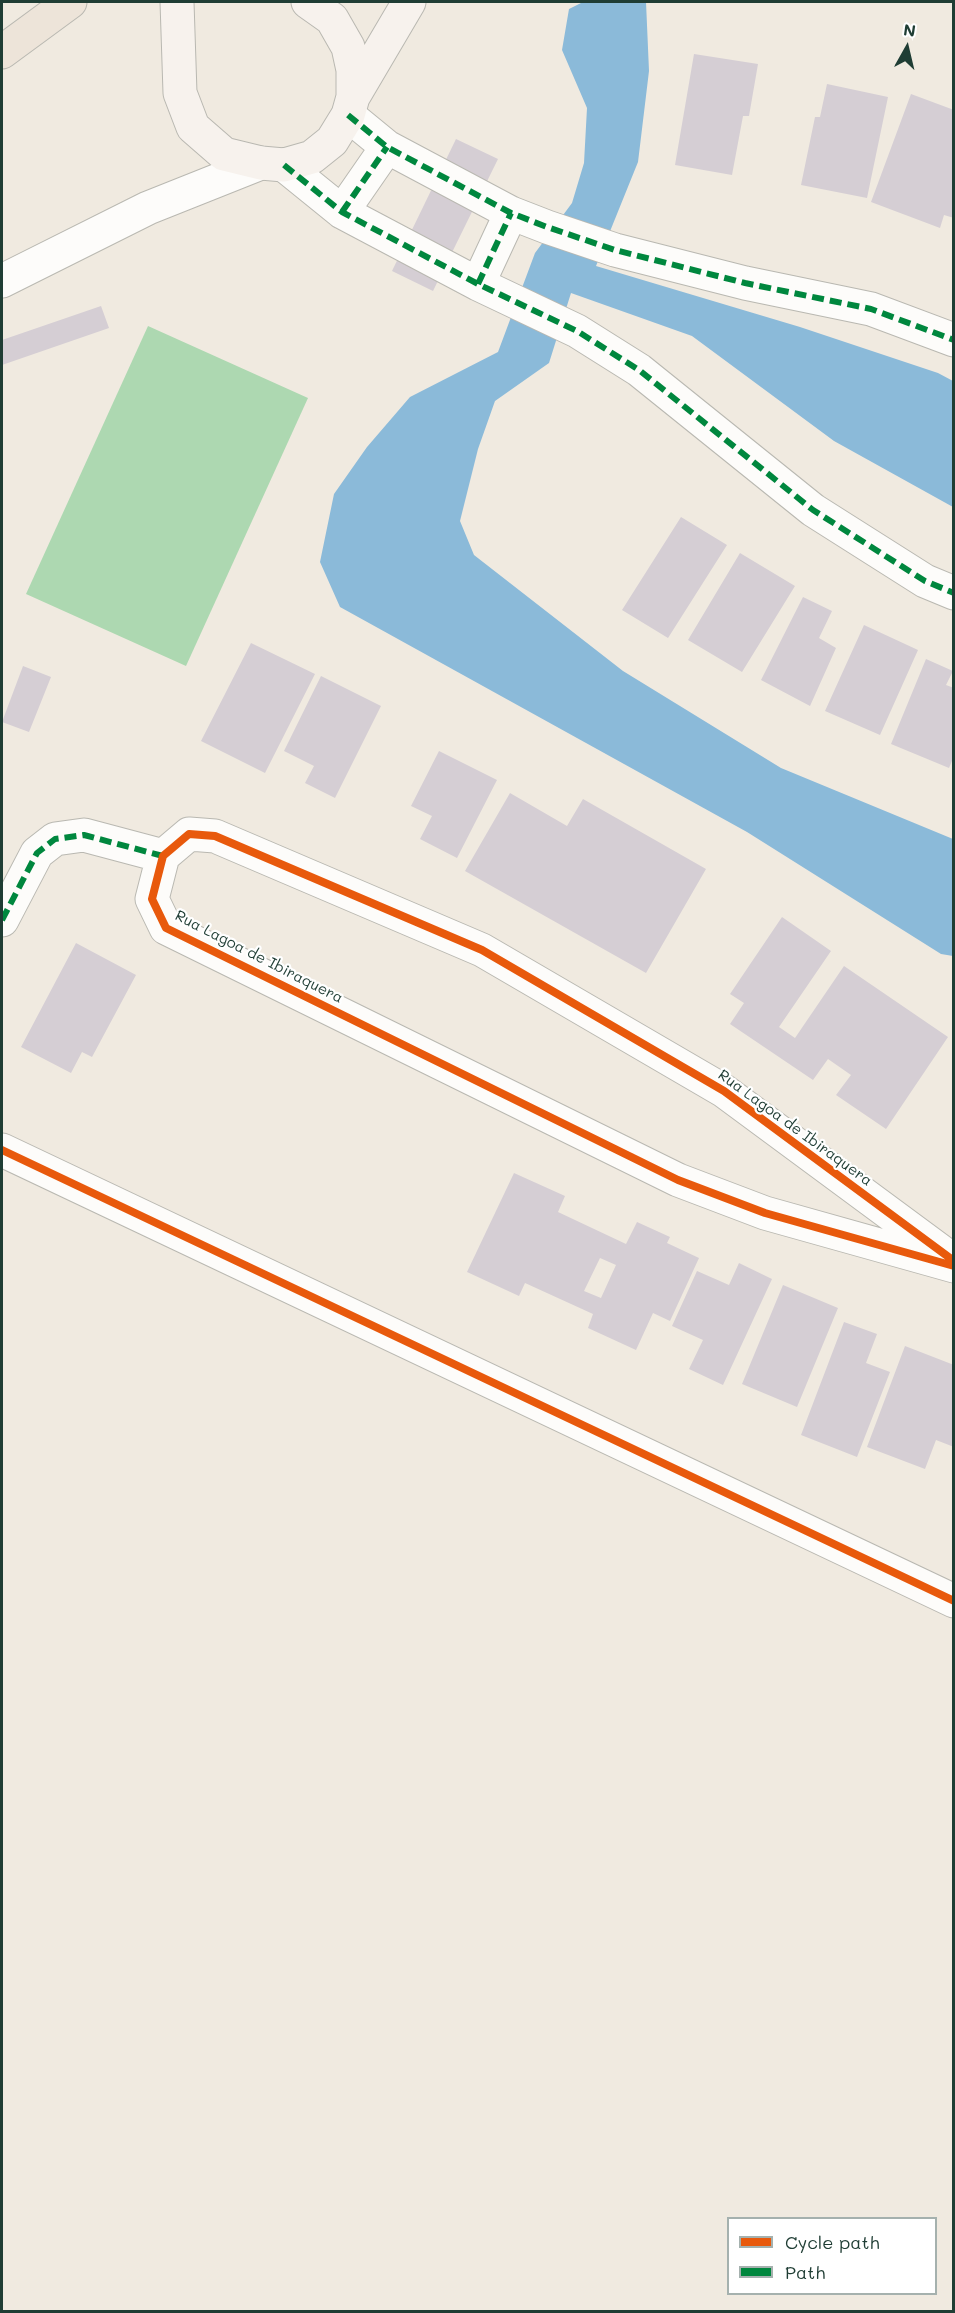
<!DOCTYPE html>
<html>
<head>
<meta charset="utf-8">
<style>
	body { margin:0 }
	#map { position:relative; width:955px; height:2313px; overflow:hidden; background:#f0eae0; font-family:Mali,sans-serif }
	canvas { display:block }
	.frame { position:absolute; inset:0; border:3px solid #1f3d34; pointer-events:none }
	.legend { position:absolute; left:727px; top:2217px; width:210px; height:78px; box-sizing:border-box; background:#fff; border:2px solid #a5b1ae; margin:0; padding:8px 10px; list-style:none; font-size:18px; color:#1f3d34 }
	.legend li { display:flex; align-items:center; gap:12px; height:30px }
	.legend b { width:30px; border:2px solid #a5b1ae }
	.north { position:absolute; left:877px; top:18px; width:60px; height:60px; -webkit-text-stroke:4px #fff; paint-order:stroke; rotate:8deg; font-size:16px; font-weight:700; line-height:24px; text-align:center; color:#1f3d34 }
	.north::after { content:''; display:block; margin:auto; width:21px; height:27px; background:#1f3d34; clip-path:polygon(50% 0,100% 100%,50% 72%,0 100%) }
</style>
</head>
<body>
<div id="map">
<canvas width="955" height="2313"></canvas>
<div class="frame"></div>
<ul class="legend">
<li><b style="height:8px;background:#e8590c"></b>Cycle path</li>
<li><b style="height:8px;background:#00873e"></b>Path</li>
</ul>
<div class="north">N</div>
</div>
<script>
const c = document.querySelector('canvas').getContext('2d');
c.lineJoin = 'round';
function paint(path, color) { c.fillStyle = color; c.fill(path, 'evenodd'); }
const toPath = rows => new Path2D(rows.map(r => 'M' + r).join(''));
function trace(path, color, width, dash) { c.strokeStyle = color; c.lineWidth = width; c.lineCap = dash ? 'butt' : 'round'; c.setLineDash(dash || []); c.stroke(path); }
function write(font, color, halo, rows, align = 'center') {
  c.font = font + ' Mali,sans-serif'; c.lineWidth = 4.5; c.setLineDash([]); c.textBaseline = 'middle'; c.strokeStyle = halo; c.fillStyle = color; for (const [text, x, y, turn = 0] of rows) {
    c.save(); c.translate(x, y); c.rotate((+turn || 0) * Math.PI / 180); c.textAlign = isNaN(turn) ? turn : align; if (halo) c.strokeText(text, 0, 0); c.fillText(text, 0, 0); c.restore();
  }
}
const green = toPath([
	[148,326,308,398,186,666,26,594]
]);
const water = toPath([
	[583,2,646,2,649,71,638,162,596,266,800,327,938,373,953,381,953,507,834,441,692,336,571,293,549,363,495,401,478,449,460,521,474,555,623,671,781,768,953,839,953,956,941,954,747,832,340,607,320,562,334,494,367,447,410,397,498,352,535,253,572,203,584,163,587,108,562,50,569,9]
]);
const building = toPath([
	[694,54,758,64,749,116,743,116,732,175,675,165],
	[827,84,888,97,867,198,801,185,815,117,820,117],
	[911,94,954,110,954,218,944,215,940,228,871,202],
	[456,139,498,159,433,291,392,271],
	[101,306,109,328,2,365,2,340],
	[681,517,727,545,668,638,622,610],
	[740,553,795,586,742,672,688,640],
	[803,597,832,611,819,638,836,648,810,706,761,680],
	[864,625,918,650,880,735,825,711],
	[251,643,315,674,265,773,201,741],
	[926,659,953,671,946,685,954,688,954,756,949,768,891,744],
	[23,666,51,677,29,732,2,722],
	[321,676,381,706,335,798,305,783,314,766,284,751],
	[439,751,497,780,457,858,420,839,432,816,411,806],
	[510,793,567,826,583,799,706,869,646,973,465,871],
	[782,917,831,951,779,1027,795,1038,844,966,948,1037,886,1129,836,1095,851,1075,828,1059,813,1080,730,1024,744,1003,730,994],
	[76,943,136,975,92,1057,82,1052,71,1073,21,1047],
	[514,1173,565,1196,558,1212,626,1244,637,1222,670,1237,667,1243,699,1258,670,1321,653,1313,636,1350,588,1328,593,1314,525,1283,519,1296,467,1272],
	[600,1258,616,1265,601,1298,584,1291],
	[739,1263,772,1279,723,1385,689,1369,703,1340,672,1326,697,1271,729,1285],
	[783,1285,838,1308,797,1407,742,1384],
	[844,1322,877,1334,866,1363,890,1372,857,1457,801,1435],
	[905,1346,954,1365,954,1447,936,1440,925,1469,867,1447]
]);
const street = toPath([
	[348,115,387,147,511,213,547,227,615,250,745,283,871,309,954,340],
	[284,165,342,212,478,284,577,331,639,370,813,510,925,581,954,593],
	[342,212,387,147],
	[2,281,148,208,261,163],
	[478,284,511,213],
	[2,920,37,853,55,839,84,835,163,856],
	[2,1150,954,1601],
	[954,1261,724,1091,482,950,215,836,189,834,163,856,152,899,166,928,678,1180,765,1213,954,1266]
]);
const secondary = toPath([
	[177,2,180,93,193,127,224,154,261,163,284,165,312,157,332,141,348,115,353,97,353,70,348,47,332,19,308,2],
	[353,97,409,2]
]);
const primary = toPath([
	[2,52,70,2]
]);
const quiet = toPath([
	[348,115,387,147,511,213,547,227,615,250,745,283,871,309,954,340],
	[284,165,342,212,478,284,577,331,639,370,813,510,925,581,954,593],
	[342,212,387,147],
	[478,284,511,213],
	[2,920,37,853,55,839,84,835,163,856]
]);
const cycleway = toPath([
	[2,1150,954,1601],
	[954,1261,724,1091,482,950,215,836,189,834,163,856,152,899,166,928,678,1180,765,1213,954,1266]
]);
const streetNames = [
	["Rua Lagoa de Ibiraquera",259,957,27],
	["Rua Lagoa de Ibiraquera",795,1128,36]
];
paint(green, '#add8b1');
paint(water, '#8bbad9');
paint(building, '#d5ced4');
trace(street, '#b9b8b1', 35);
trace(secondary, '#b9b8b1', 35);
trace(primary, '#b9b8b1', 35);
trace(street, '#fdfcfa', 33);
trace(secondary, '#f7f2ed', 33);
trace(primary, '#ede4d9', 33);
trace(quiet, '#00873e', 6, [12, 6]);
trace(cycleway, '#e8590c', 8);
write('15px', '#1f3d34', '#fff', streetNames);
</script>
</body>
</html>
